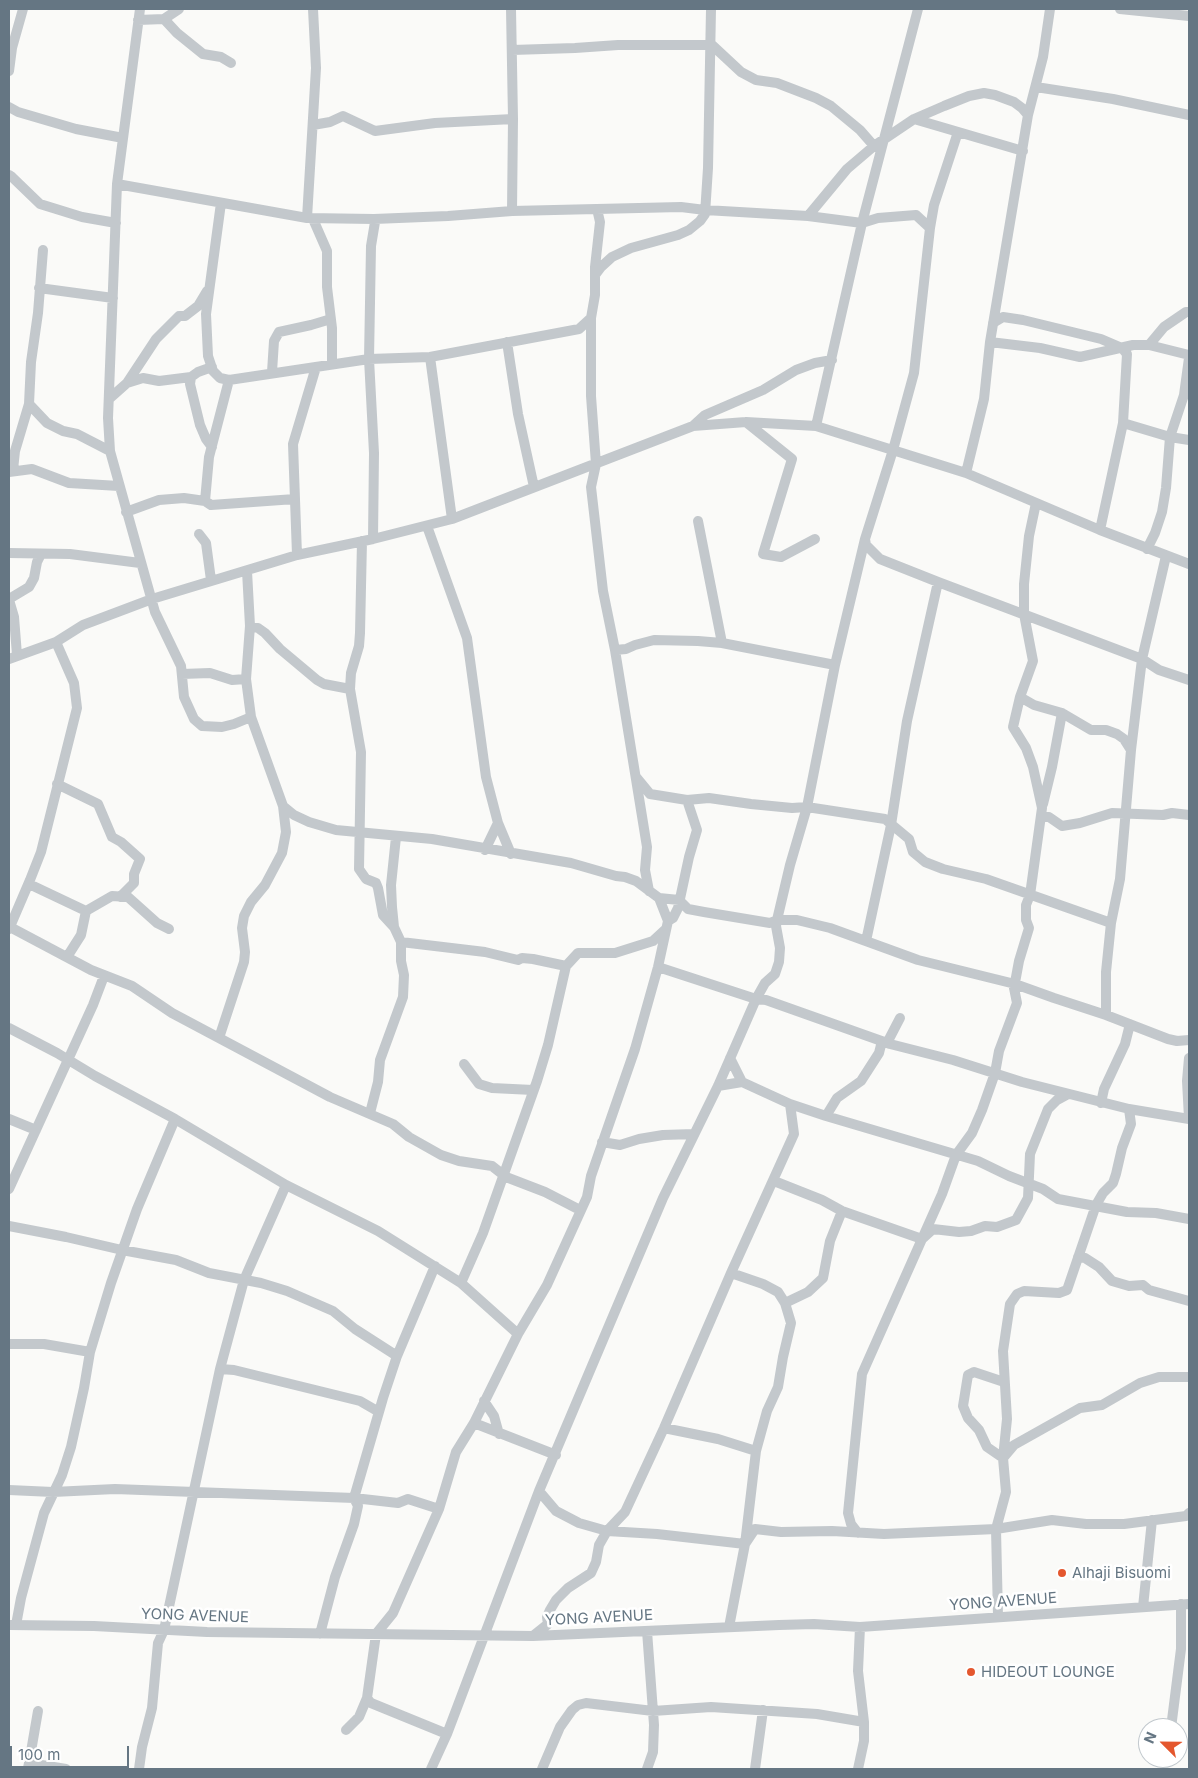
<!DOCTYPE html>
<html>
<head>
<meta charset="utf-8">
<style>
	body { margin:0 }
	#map { position:relative; width:1198px; height:1778px; overflow:hidden; background:#fafaf8; font-family:Inter,sans-serif }
	canvas { display:block }
	.frame { position:absolute; inset:0; border:10px solid #657683; pointer-events:none }
	.north { position:absolute; left:1138px; top:1718px; width:50px; height:50px; box-sizing:border-box; background:#fff; border:1px solid #c1c8cd; border-radius:50%; rotate:293deg; font-size:14px; font-weight:700; line-height:20px; text-align:center; color:#657683 }
	.north::after { content:''; display:block; margin:auto; width:18px; height:22px; background:#e4572e; clip-path:polygon(50% 0,100% 100%,50% 72%,0 100%) }
	.scale { position:absolute; left:10px; top:1746px; width:119px; height:22px; box-sizing:border-box; border:2px solid #657683; border-top:0; padding-left:6px; font-size:15px; line-height:18px; white-space:nowrap; color:#657683; -webkit-text-stroke:4px #fff; paint-order:stroke }
</style>
</head>
<body>
<div id="map">
<canvas width="1198" height="1778"></canvas>
<div class="frame"></div>
<div class="north">N</div>
<div class="scale">100 m</div>
</div>
<script>
const c = document.querySelector('canvas').getContext('2d');
c.lineJoin = 'round';
const toPath = rows => new Path2D(rows.map(r => 'M' + r).join(''));
function trace(path, color, width, dash) { c.strokeStyle = color; c.lineWidth = width; c.lineCap = dash ? 'butt' : 'round'; c.setLineDash(dash || []); c.stroke(path); }
function write(font, color, halo, rows, align = 'center') {
  c.font = font + ' Inter,sans-serif'; c.lineWidth = 5; c.setLineDash([]); c.textBaseline = 'middle'; c.strokeStyle = halo; c.fillStyle = color; for (const [text, x, y, turn = 0] of rows) {
    c.save(); c.translate(x, y); c.rotate((+turn || 0) * Math.PI / 180); c.textAlign = isNaN(turn) ? turn : align; if (halo) c.strokeText(text, 0, 0); c.fillText(text, 0, 0); c.restore();
  }
}
const minor = toPath([
	[140,9,117,184,108,418,110,451,155,612,181,666,184,697,194,719,202,726,222,727,234,724,251,717],
	[511,9,513,119,512,211],
	[1120,9,1189,16],
	[164,19,177,33,203,54,221,57,231,63],
	[138,20,164,19,179,9],
	[512,50,575,48,618,45,712,45,741,72,756,80,777,83,816,98,831,106,860,130,874,146],
	[9,71,12,48,23,9],
	[1036,87,1113,99,1189,115],
	[9,107,18,112,76,129,123,138],
	[914,119,1023,151],
	[313,125,330,122,343,116,375,131,435,123,513,119],
	[9,175,12,177,40,204,82,217,116,223],
	[117,184,307,218,374,219,448,216,512,211,681,207,705,210,808,216,862,223,878,218,916,215,930,228,914,373,893,450,865,539,866,545,880,559,938,582,1142,659,1159,670,1189,680],
	[221,203,206,314,208,356,213,371,220,378,229,380,369,359,430,357,579,329,591,318],
	[597,209,600,222,595,267,595,295,591,318,591,396,596,464,591,487,603,591,615,650,647,847,645,870,649,891],
	[808,216,847,169,874,146,914,119,944,106,969,96,984,93,995,95,1014,102,1022,108,1028,115],
	[307,218,316,68,313,9],
	[313,219,327,251,327,287,332,328,332,363],
	[930,228,934,205,958,132],
	[595,275,601,267,612,257,631,248,678,235,689,230,700,221,705,214,708,168,711,9],
	[39,288,113,298],
	[993,323,1003,317,1023,320,1101,339,1122,348,1127,354,1123,423],
	[507,342,518,414,534,487],
	[990,342,1040,348,1080,357,1133,345,1149,345,1164,327,1186,312,1189,312],
	[1149,345,1189,355],
	[430,357,452,519],
	[272,372,274,341,279,332,311,325,331,319],
	[191,377,190,384,200,425,206,439,212,447],
	[229,380,209,457,205,501,211,505,295,499],
	[127,383,156,339,179,316,185,316,198,306,207,291],
	[109,399,127,383,143,378,159,381,191,377,198,372,212,367],
	[29,404,47,423,63,431,77,434,110,451],
	[746,422,792,459,763,554,781,557,815,539],
	[693,426,705,415,763,390,796,370,815,363,832,360],
	[816,426,862,223,918,9],
	[13,470,15,451,29,404,31,362,38,313,43,250],
	[9,472,32,469,69,483,119,486],
	[966,473,984,399,990,342,1028,115,1043,57,1050,9],
	[126,512,159,500,184,498,205,501],
	[698,521,722,643],
	[427,526,467,638,486,777,498,823,511,854],
	[1100,530,1123,423,1170,437,1189,440],
	[199,534,206,543,211,580],
	[373,539,374,453,369,359,371,246,375,222,374,219],
	[362,541,360,633,359,646,351,673,350,689,361,752,359,869,366,879,376,883,378,888,383,915,394,927],
	[1147,549,1155,533,1162,512,1166,488,1170,437,1184,395,1189,358],
	[9,553,70,554,140,563],
	[297,555,293,444,316,367],
	[9,599,29,587,34,578,37,562,41,554],
	[9,600,14,617,17,655],
	[250,626,258,628,265,633,280,649,317,680,324,684,350,689],
	[615,650,626,649,635,645,654,640,698,641,722,643,835,665],
	[9,659,56,642,83,625,152,599,297,555,373,539,452,519,693,426,746,422,816,426,966,473,1100,530,1189,564],
	[182,674,210,673,232,680,246,679],
	[1020,697,1034,705,1062,713,1091,730,1106,730,1117,734,1124,739,1131,750],
	[636,777,650,794,687,800,709,798,751,804,792,808,807,807,885,819,909,839,913,852,925,862,943,869,986,879,1111,923],
	[57,784,98,804,112,837,121,842,140,859,134,874,134,883,120,897],
	[1043,804,1052,767,1062,713],
	[283,806,294,815,309,822,336,830,432,839,571,863,616,876,625,877,636,881,659,898,668,921,658,967,635,1049,591,1176,587,1197,547,1285,518,1334,474,1423,456,1452,439,1509,393,1613,376,1634,367,1698,371,1703,447,1734],
	[1041,817,1049,817,1062,826,1080,823,1112,813,1163,815,1172,813,1189,815],
	[485,850,498,823],
	[29,884,86,911,81,935,67,957],
	[659,898,679,900,688,909,704,912,770,923,777,920,797,920,830,928,918,960,1015,984,1054,998,1106,1015,1168,1039,1177,1041,1189,1040],
	[86,911,112,896,128,897,157,923,169,929],
	[668,921,673,918,678,908,689,857,697,830,687,800],
	[10,927,91,970,132,986,172,1013,330,1097,393,1124,409,1137,441,1155,459,1161,492,1166,506,1177,545,1192,580,1210],
	[9,929,30,880,41,852,77,708,74,683,56,642],
	[866,941,891,825,907,721,938,582],
	[401,942,485,952,518,960,522,958,533,959,566,966,548,1045,537,1081,483,1233,461,1283],
	[566,966,578,953,615,953,653,941,666,929],
	[658,967,756,999,766,1000,890,1044,953,1060,1022,1082,1129,1109,1189,1119],
	[1106,1015,1106,972,1111,923,1120,879,1131,750,1142,659,1166,556],
	[9,1028,57,1053,95,1076,175,1119,286,1185,378,1231,461,1283,518,1334],
	[219,1038,244,962,245,952,242,928,244,916,251,902,265,885,282,853,286,832,283,806,251,717,246,679,250,626,247,571],
	[887,1043,900,1018],
	[730,1058,742,1082],
	[1189,1058,1187,1081,1189,1118],
	[464,1064,479,1084,492,1088,533,1090],
	[718,1086,742,1082,790,1104,826,1116,978,1161,1009,1176,1043,1189,1058,1199,1127,1212,1156,1213,1189,1219],
	[1101,1103,1104,1089,1125,1044,1130,1024],
	[370,1113,378,1082,380,1060,403,997,404,975,401,961,401,942,394,927,392,907,391,885,396,837],
	[826,1116,837,1098,861,1081,879,1053,882,1041],
	[9,1119,36,1130],
	[602,1142,620,1145,639,1139,663,1135,694,1134],
	[774,1181,822,1200,842,1211,922,1239,933,1229,959,1232,971,1231,985,1226,997,1227,1016,1220,1028,1198,1030,1154,1048,1109,1057,1100,1068,1094],
	[9,1189,93,1005,104,976],
	[9,1226,66,1237,122,1250,176,1260,209,1273,261,1283,287,1291,333,1311,355,1329,397,1356],
	[1078,1257,1085,1258,1099,1267,1112,1281,1129,1286,1143,1285,1149,1290,1189,1301],
	[785,1303,808,1292,823,1278,830,1241,842,1211],
	[9,1344,44,1344,90,1352],
	[220,1369,234,1370,360,1401,379,1412],
	[1004,1382,974,1372,968,1375,963,1406,968,1418,979,1430,987,1447,1003,1458,1014,1445,1080,1408,1102,1405,1140,1383,1159,1377,1189,1377],
	[484,1401,494,1416,499,1434],
	[474,1423,556,1455],
	[664,1428,718,1439,756,1451],
	[9,1490,53,1492,115,1489,354,1498,398,1503,408,1499,439,1509],
	[539,1491,556,1511,579,1523,607,1531,657,1534,745,1544,755,1529,781,1532,832,1531,884,1534,996,1529,1052,1520,1086,1524,1124,1524,1186,1516,1189,1513],
	[858,1533,851,1524,848,1513,862,1374,942,1194,956,1155,972,1133,982,1110,995,1073,999,1051,1017,1003,1014,988,1019,961,1029,928,1026,920,1026,905,1030,895,1042,808,1033,767,1026,748,1013,727,1020,697,1033,661,1024,614,1024,584,1029,536,1036,503],
	[1143,1607,1152,1520],
	[998,1616,996,1529,1006,1492,1003,1458,1007,1419,1003,1351,1010,1304,1017,1294,1024,1291,1059,1293,1067,1290,1096,1205,1103,1193,1113,1183,1116,1174,1122,1148,1131,1124,1129,1109],
	[9,1625,94,1626,207,1632,533,1636,779,1625,814,1624,860,1627,1189,1604],
	[16,1625,21,1598,44,1513,62,1475,71,1447,84,1388,90,1352,111,1283,137,1209,175,1119],
	[729,1627,745,1544,756,1451,767,1411,778,1387,783,1357,791,1323,785,1303,778,1292,763,1284,731,1273],
	[647,1631,654,1725,653,1752,647,1769],
	[320,1634,335,1577,354,1524,358,1506,354,1498,383,1398,397,1356,435,1266],
	[533,1636,548,1624,547,1617,550,1610,556,1600,568,1588,591,1573,596,1562,599,1545,607,1531,625,1512,664,1428,731,1273,794,1134,790,1104],
	[1171,1728,1181,1649,1181,1604],
	[346,1730,359,1717,367,1698],
	[29,1763,38,1711],
	[28,1768,29,1763,66,1769],
	[139,1769,142,1747,152,1708,158,1643,164,1630,220,1369,244,1280,286,1185],
	[431,1769,447,1734,539,1491,663,1198,718,1086,756,999,765,983,775,974,779,962,780,948,776,926,777,920,790,865,807,807,835,665,865,539],
	[542,1769,560,1727,572,1710,578,1705,586,1703,653,1711,711,1707,817,1714,864,1722],
	[755,1769,763,1710],
	[858,1769,864,1741,864,1722,858,1671,860,1627]
]);
const markers = [
	[1062,1573,5,"#e4572e"],
	[971,1672,5,"#e4572e"]
];
const poiNames = [
	["Alhaji Bisuomi",1072,1573],
	["HIDEOUT LOUNGE",981,1672]
];
const streetNames = [
	["YONG AVENUE",1003,1602,-4],
	["YONG AVENUE",195,1616,2],
	["YONG AVENUE",599,1618,-3]
];
trace(minor, '#c3c8cc', 10);
for (const [x, y, r, color] of markers) { const dot = new Path2D(); dot.arc(x, y, r, 0, 2 * Math.PI); c.fillStyle = color; c.fill(dot); trace(dot, '#fff', 2); }
write('15px', '#657683', '#fff', poiNames, 'left');
write('15px', '#657683', '#fff', streetNames);
</script>
</body>
</html>
